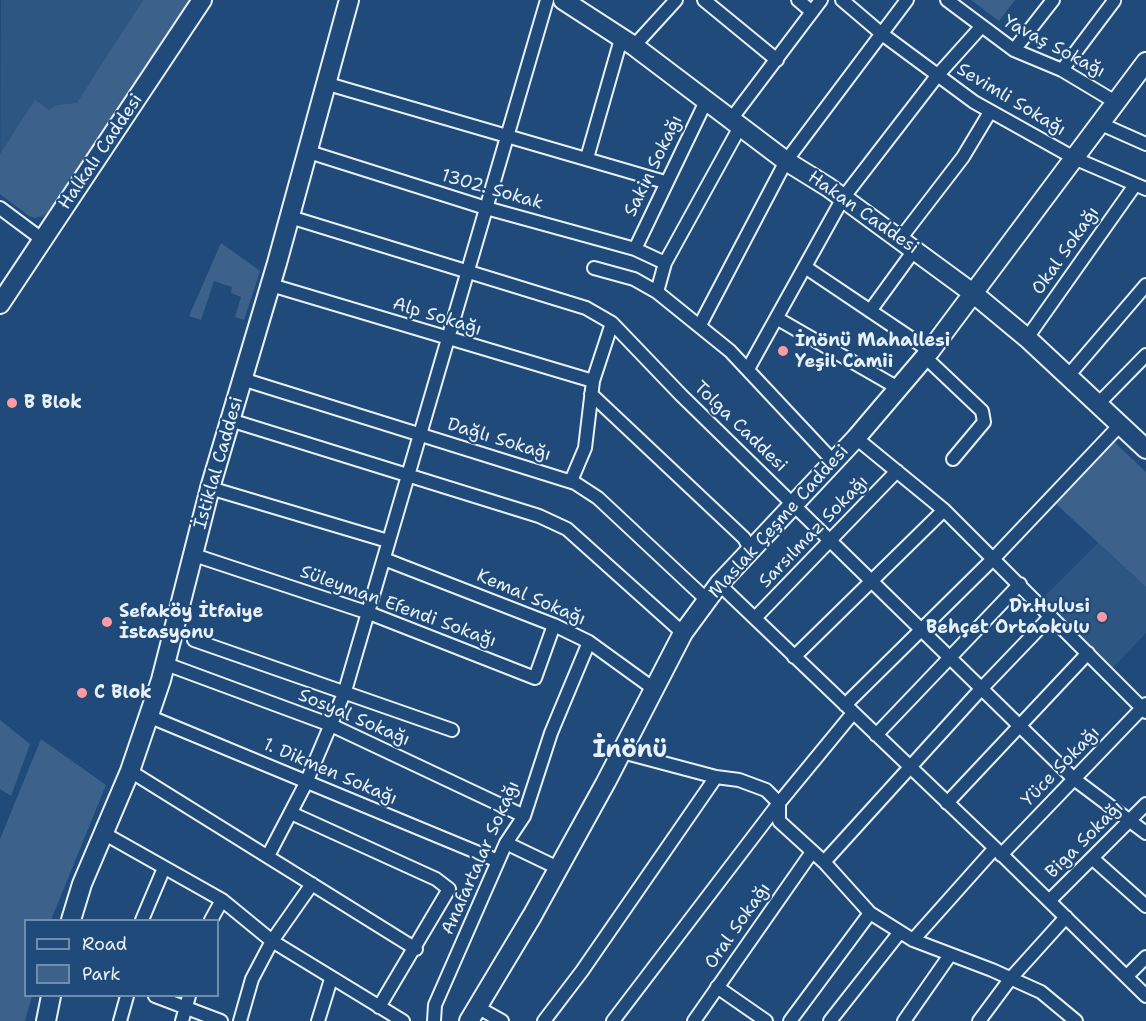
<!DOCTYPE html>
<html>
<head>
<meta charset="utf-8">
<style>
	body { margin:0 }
	#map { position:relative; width:1146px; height:1021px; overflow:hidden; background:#1f4a7a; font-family:"Shantell Sans",sans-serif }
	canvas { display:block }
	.legend { position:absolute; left:24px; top:919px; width:195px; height:78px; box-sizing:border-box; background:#1f4a7a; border:2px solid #6f8dac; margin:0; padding:8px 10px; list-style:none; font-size:18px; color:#e8f1f8 }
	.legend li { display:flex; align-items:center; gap:12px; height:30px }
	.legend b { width:30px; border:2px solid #6f8dac }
</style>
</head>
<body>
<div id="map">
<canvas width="1146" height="1021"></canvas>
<ul class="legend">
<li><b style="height:8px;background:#1f4a7a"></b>Road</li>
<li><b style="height:16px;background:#3c628c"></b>Park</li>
</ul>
</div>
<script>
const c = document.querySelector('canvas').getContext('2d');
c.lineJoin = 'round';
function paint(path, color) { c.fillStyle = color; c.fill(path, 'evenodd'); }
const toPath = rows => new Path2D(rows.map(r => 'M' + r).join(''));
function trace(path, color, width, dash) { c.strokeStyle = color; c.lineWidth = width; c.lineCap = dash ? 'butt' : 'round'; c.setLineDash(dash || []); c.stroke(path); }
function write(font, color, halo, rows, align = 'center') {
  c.font = font + ' "Shantell Sans",sans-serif'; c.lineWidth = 4.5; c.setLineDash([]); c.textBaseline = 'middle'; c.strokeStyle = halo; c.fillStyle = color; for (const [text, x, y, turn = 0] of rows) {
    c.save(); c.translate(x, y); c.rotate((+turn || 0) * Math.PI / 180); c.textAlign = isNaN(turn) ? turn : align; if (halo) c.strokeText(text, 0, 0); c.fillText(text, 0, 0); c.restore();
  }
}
const built = toPath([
	[1,0,192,0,48,213,43,217,29,216,0,194],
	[1098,543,1146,587,1146,633,1111,670,1041,600]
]);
const green = toPath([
	[143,0,192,0,48,213,35,218,29,216,0,194,0,154,35,100,49,110,57,105,77,103],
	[971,0,1015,0,999,21],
	[221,243,260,271,244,320,235,317,241,297,231,293,232,287,214,281,201,320,189,316],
	[1109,437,1146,472,1146,587,1055,503],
	[0,720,30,744,11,796,0,789],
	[41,739,106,785,51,920,26,920,26,996,32,996,25,1021,0,1021,0,839]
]);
const street = toPath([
	[704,0,777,60],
	[798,0,812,12],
	[842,0,882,34,974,102,1076,159,1146,189],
	[947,0,1014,50,1062,70,1117,103],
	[634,46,676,0],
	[1014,50,1053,0],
	[1062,70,1114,1,1113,0],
	[328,84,665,182],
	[732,118,821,0],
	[1101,124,1146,144],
	[741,125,665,263,657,292,730,351,834,462],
	[309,152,486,208,635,249,665,263],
	[587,158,621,39],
	[0,208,43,240],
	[290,217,586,308,612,323,681,395,1074,779,1146,833],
	[900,239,963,157,990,112],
	[635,249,707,99],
	[805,267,930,351],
	[594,268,634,279,657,292],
	[271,285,593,381],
	[870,311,915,249],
	[778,319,898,388],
	[700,325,786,161,907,0],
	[1027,338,1135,185],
	[925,357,982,411,984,422,953,459],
	[748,369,843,198,937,76,981,27],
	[1068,376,1146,285],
	[242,379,575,483,598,498,707,600],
	[591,394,744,538,751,550],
	[1098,404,1146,355],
	[230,420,539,516,567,529,683,633],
	[856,438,944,510,1146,712],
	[571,481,585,448,593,381,612,323],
	[210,488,388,541],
	[194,555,369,613,535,678,554,625],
	[384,559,554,625,589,642,654,689],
	[719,584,995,848,1146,996],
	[756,617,897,471],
	[194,640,452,730],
	[794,657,944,510],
	[166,664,331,725,524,816],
	[845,705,994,558,1120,425],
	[148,716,498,861],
	[876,735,1020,584],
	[622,752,716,777,739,780,766,790,779,803,779,821,824,862,870,913,913,940,992,970,1041,992,1076,1021],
	[130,771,416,949],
	[947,803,1088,653],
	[291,813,436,879,449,889,379,1007],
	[105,834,222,900,272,941,403,1021],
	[506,843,558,868],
	[1001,855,1146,704],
	[268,856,306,783,345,691,547,0],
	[1092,858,1146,906],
	[824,862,981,689,1051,616],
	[1049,901,1146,804],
	[142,920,164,868],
	[211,920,222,900],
	[913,940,995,848],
	[1127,976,1146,957],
	[717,987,766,1021],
	[155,996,221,1021],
	[477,1007,502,1021],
	[120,1021,127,996],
	[182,1021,189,996],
	[240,1021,252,979,272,941,312,884],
	[318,1021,331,979],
	[434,1021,435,1005,506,843,524,816,551,733,589,642],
	[544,1021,582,971,716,777],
	[613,1021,779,803,853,713],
	[694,1021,812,852],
	[790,1021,870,913],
	[830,1021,900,932],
	[904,1021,950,955],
	[979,1021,1011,978,1066,917]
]);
const secondary = toPath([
	[563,0,634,46,786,161,828,187,974,294,1027,338,1146,449],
	[0,304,202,0],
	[71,920,82,884,130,771,161,680,210,488,277,263,349,0],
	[46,1021,51,996],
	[469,1021,532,916,606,782,683,633,719,584,856,438,930,351,1146,62]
]);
const markers = [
	[783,351,6,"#ff9aa2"],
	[12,403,6,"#ff9aa2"],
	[1102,617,6,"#ff9aa2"],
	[107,622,6,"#ff9aa2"],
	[82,693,6,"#ff9aa2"]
];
const streetNames = [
	["Yavaş Sokağı",1054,47,28],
	["Sevimli Sokağı",1011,100,31],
	["Halkalı Caddesi",101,152,-56],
	["Sakin Sokağı",654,166,-64],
	["1302. Sokak",492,190,16],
	["Hakan Caddesi",863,213,35],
	["Okal Sokağı",1066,251,-55],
	["Alp Sokağı",437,317,17],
	["Tolga Caddesi",740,427,44],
	["Dağlı Sokağı",499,440,17],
	["İstiklal Caddesi",219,463,-74],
	["Maslak Çeşme Caddesi",779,522,-48],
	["Sarsılmaz Sokağı",814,532,-46],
	["Kemal Sokağı",531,598,23],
	["Süleyman Efendi Sokağı",398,607,20],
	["Sosyal Sokağı",354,718,23],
	["Yüce Sokağı",1061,767,-46],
	["1. Dikmen Sokağı",330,772,23],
	["Biga Sokağı",1085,840,-45],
	["Anafartalar Sokağı",481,858,-66],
	["Oral Sokağı",738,926,-55]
];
const poiNames = [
	["İnönü Mahallesi",795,341],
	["Yeşil Camii",795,362],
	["B Blok",24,403],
	["Dr.Hulusi",1090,607,"right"],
	["Behçet Ortaokulu",1090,628,"right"],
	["Sefaköy İtfaiye",119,612],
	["İstasyonu",119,633],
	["C Blok",94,693]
];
const districtNames = [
	["İnönü",630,751]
];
paint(built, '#2e5683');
paint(green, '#3c628c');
trace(street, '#e8f1f8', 16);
trace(secondary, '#e8f1f8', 22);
trace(street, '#1f4a7a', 12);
trace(secondary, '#1f4a7a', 18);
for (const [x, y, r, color] of markers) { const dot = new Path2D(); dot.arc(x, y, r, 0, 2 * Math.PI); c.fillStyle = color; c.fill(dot); trace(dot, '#1f4a7a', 2); }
write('18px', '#e8f1f8', '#1f4a7a', streetNames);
write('bold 18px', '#e8f1f8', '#1f4a7a', poiNames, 'left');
write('bold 24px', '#e8f1f8', '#1f4a7a', districtNames);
</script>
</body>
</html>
